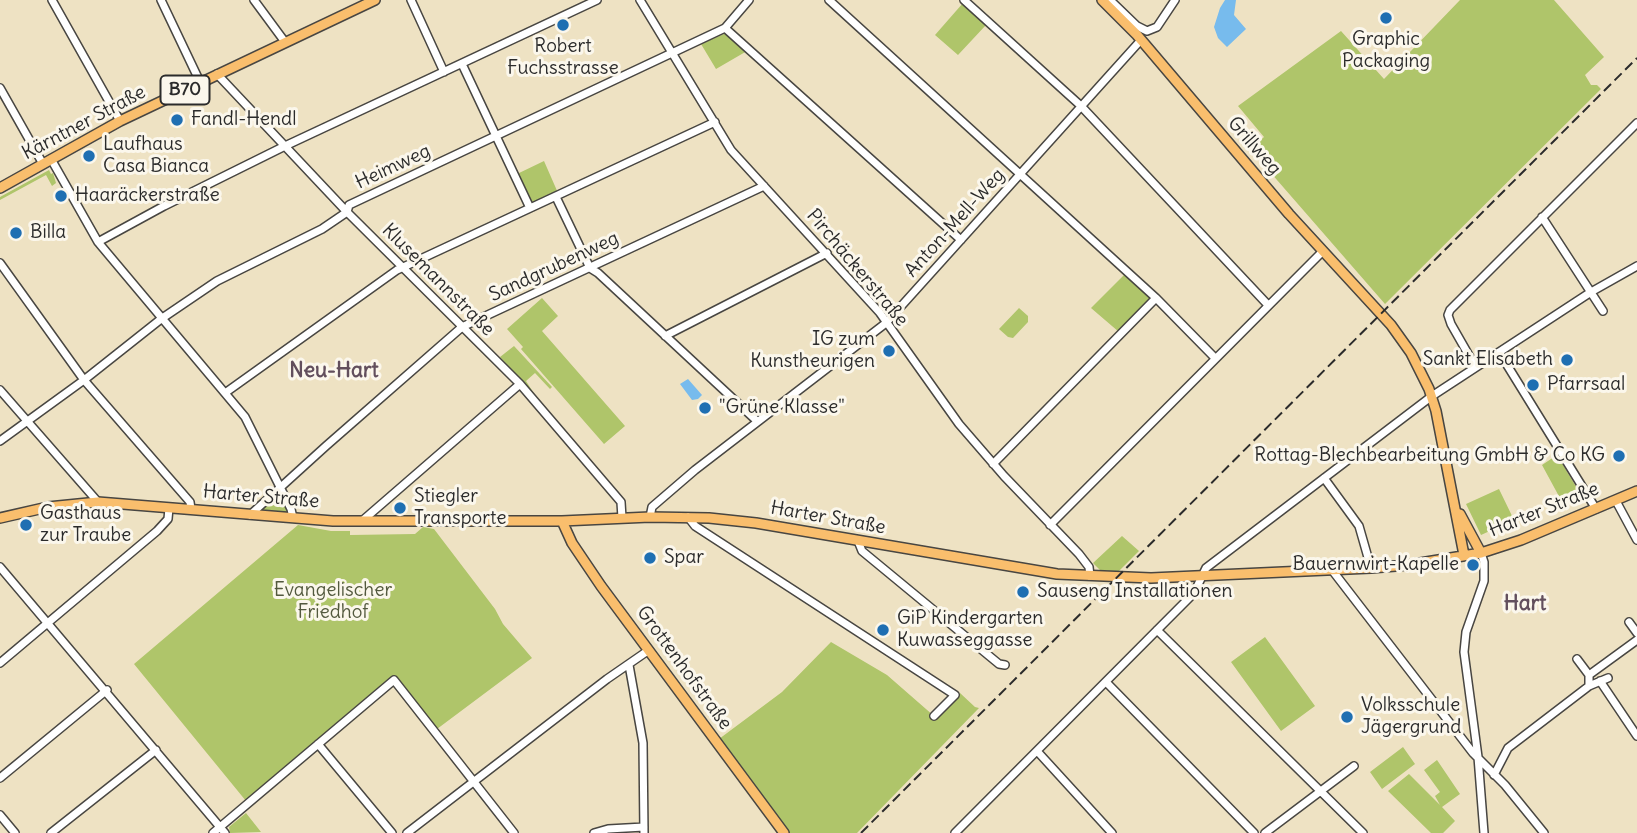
<!DOCTYPE html>
<html>
<head>
<meta charset="utf-8">
<style>
	body { margin:0 }
	canvas { display:block; background:#eee2c3 }
</style>
</head>
<body>
<canvas width="1637" height="833"></canvas>
<script>
const c = document.querySelector('canvas').getContext('2d');
c.lineJoin = 'round';
function paint(path, color) { c.fillStyle = color; c.fill(path, 'evenodd'); }
const toPath = rows => new Path2D(rows.map(r => 'M' + r).join(''));
function trace(path, color, width, dash) { c.strokeStyle = color; c.lineWidth = width; c.lineCap = dash ? 'butt' : 'round'; c.setLineDash(dash || []); c.stroke(path); }
function write(font, color, halo, rows, align = 'center') {
  c.font = font + ' Delius,sans-serif'; c.lineWidth = 6; c.setLineDash([]); c.textBaseline = 'middle'; c.strokeStyle = halo; c.fillStyle = color; for (const [text, x, y, turn = 0] of rows) {
    c.save(); c.translate(x, y); c.rotate((+turn || 0) * Math.PI / 180); c.textAlign = isNaN(turn) ? turn : align; if (halo) c.strokeText(text, 0, 0); c.fillText(text, 0, 0); c.restore();
  }
}
const green = toPath([
	[1460,0,1554,0,1604,57,1585,75,1591,85,1597,85,1601,89,1385,304,1250,149,1264,137,1238,106,1341,31,1384,79],
	[963,3,986,25,958,55,935,35],
	[724,34,728,34,747,51,716,69,701,44],
	[544,161,558,193,533,203,517,174],
	[49,170,51,174,53,173,56,183,52,186,46,175,0,200,0,197],
	[1126,273,1147,293,1149,299,1119,332,1091,308],
	[542,298,558,316,542,331,625,426,604,444,521,349,523,347,507,329],
	[1019,308,1028,316,1028,322,1013,338,1008,337,999,329],
	[514,346,552,387,550,389,535,373,526,381,535,395,500,357],
	[1557,455,1578,490,1561,500,1542,465],
	[1499,489,1514,520,1481,535,1466,504],
	[284,499,289,509,285,513,260,510,267,502],
	[298,525,331,531,350,531,350,535,415,534,423,527,434,529,495,609,503,624,532,658,437,729,396,677,393,677,246,801,134,664],
	[1122,536,1139,551,1118,572,1100,570,1093,563],
	[1265,637,1315,706,1281,731,1231,662],
	[831,642,887,675,934,716,960,693,975,707,979,708,857,833,789,833,719,739,782,692],
	[1403,747,1415,764,1382,789,1370,772],
	[1437,760,1460,794,1442,807,1455,821,1443,833,1431,833,1388,791,1409,774,1440,805,1435,796,1440,792,1424,770],
	[246,813,261,832,230,833,229,827]
]);
const water = toPath([
	[1225,0,1236,0,1234,15,1246,29,1227,47,1218,38,1214,27,1220,8],
	[688,379,702,395,698,399,692,400,680,384]
]);
const minor = toPath([
	[52,0,120,121],
	[161,0,200,82],
	[254,0,285,42],
	[411,0,444,72],
	[640,0,731,150,880,313,959,424,1004,476,1079,554,1089,567,1090,576],
	[829,0,1156,298,1215,358],
	[964,0,1081,106,1268,305],
	[1110,0,1137,26,1147,31,1157,27,1175,0],
	[725,28,961,240],
	[462,64,530,208],
	[217,74,347,212,520,384,621,502,622,518],
	[0,88,43,164],
	[51,159,98,242,245,417,291,509,293,518],
	[556,197,590,268,598,273,757,421],
	[1542,217,1603,311],
	[98,242,164,206,285,146,597,0],
	[0,263,84,380,190,502,191,509],
	[665,336,827,253],
	[1499,352,1596,509],
	[1475,366,1451,324,1448,315,1450,310,1637,123],
	[0,390,98,502],
	[225,393,397,270,715,122],
	[0,441,84,380,161,319,217,281,322,229,347,212,349,205,725,28,749,0],
	[993,464,1156,298],
	[1324,478,1359,526,1371,568],
	[1616,501,1637,540],
	[250,515,326,446,462,327,764,186],
	[650,517,652,507,695,470,886,323,1141,40],
	[688,517,695,526,955,695,934,716],
	[362,521,520,384],
	[1050,525,1323,251],
	[858,541,862,551,999,664,1005,665],
	[1481,553,1484,562,1484,581,1466,632,1464,652,1478,757,1484,833],
	[0,567,225,833],
	[1332,570,1473,753,1505,785,1544,833],
	[1629,622,1637,633],
	[1157,630,1363,833],
	[1577,659,1589,675],
	[0,663,157,531,168,519,169,508],
	[629,665,643,743,644,833],
	[1600,681,1637,736],
	[1106,682,1254,833],
	[1589,686,1589,675,1637,640],
	[318,744,392,833],
	[1037,751,1112,833],
	[1494,775,1508,748,1589,686,1608,678],
	[0,778,107,690],
	[0,815,15,833],
	[51,833,156,750],
	[213,833,394,680,514,833],
	[407,833,607,679,649,650],
	[594,833,608,829,644,827],
	[955,833,1194,593,1206,568,1432,396,1591,292,1637,266],
	[1265,833,1354,766]
]);
const major = toPath([
	[1102,0,1137,35,1289,214,1391,325,1411,353,1429,389,1436,411,1464,555],
	[0,188,120,121,375,0],
	[1460,514,1481,553],
	[0,518,48,507,98,502,333,521,562,521,650,517,709,518,756,523,1057,574,1151,578,1371,568,1408,565,1481,553,1521,540,1637,491],
	[562,521,572,543,601,586,784,833]
]);
const rail = toPath([
	[861,833,1637,58]
]);
const markers = [
	[1386,18,7,"#1f6fb2"],
	[563,25,7,"#1f6fb2"],
	[177,120,7,"#1f6fb2"],
	[89,156,7,"#1f6fb2"],
	[61,196,7,"#1f6fb2"],
	[16,233,7,"#1f6fb2"],
	[889,351,7,"#1f6fb2"],
	[1567,360,7,"#1f6fb2"],
	[1533,385,7,"#1f6fb2"],
	[705,408,7,"#1f6fb2"],
	[1619,456,7,"#1f6fb2"],
	[400,508,7,"#1f6fb2"],
	[26,525,7,"#1f6fb2"],
	[650,558,7,"#1f6fb2"],
	[1473,565,7,"#1f6fb2"],
	[1023,592,7,"#1f6fb2"],
	[883,630,7,"#1f6fb2"],
	[1347,717,7,"#1f6fb2"]
];
const shields = [
	[185,90,49]
];
const shieldNames = [
	["B70",185,90]
];
const poiNames = [
	["Graphic",1386,40,"center"],
	["Packaging",1386,62,"center"],
	["Robert",563,47,"center"],
	["Fuchsstrasse",563,69,"center"],
	["Fandl-Hendl",191,120],
	["Laufhaus",103,145],
	["Casa Bianca",103,167],
	["Haaräckerstraße",75,196],
	["Billa",30,233],
	["IG zum",875,340,"right"],
	["Kunstheurigen",875,362,"right"],
	["Sankt Elisabeth",1553,360,"right"],
	["Pfarrsaal",1547,385],
	["\"Grüne Klasse\"",719,408],
	["Rottag-Blechbearbeitung GmbH & Co KG",1605,456,"right"],
	["Stiegler",414,497],
	["Transporte",414,519],
	["Gasthaus",40,514],
	["zur Traube",40,536],
	["Spar",664,558],
	["Bauernwirt-Kapelle",1459,565,"right"],
	["Sauseng Installationen",1037,592],
	["GiP Kindergarten",897,619],
	["Kuwasseggasse",897,641],
	["Volksschule",1361,706],
	["Jägergrund",1361,728]
];
const streetNames = [
	["Kärntner Straße",84,123,-28],
	["Grillweg",1254,146,49],
	["Heimweg",393,167,-25],
	["Anton-Mell-Weg",955,223,-48],
	["Sandgrubenweg",554,267,-25],
	["Pirchäckerstraße",857,268,50],
	["Klusemannstraße",438,280,45],
	["Harter Straße",261,497,5],
	["Harter Straße",1544,510,-22],
	["Harter Straße",828,518,10],
	["Grottenhofstraße",684,668,54]
];
const parkNames = [
	["Evangelischer",333,591],
	["Friedhof",333,613]
];
const neighbourhoodNames = [
	["Neu-Hart",334,371],
	["Hart",1525,604]
];
paint(green, '#afc56a');
paint(water, '#77bbed');
trace(minor, '#484642', 10);
trace(major, '#484642', 12);
trace(minor, '#fff', 7);
trace(major, '#f9be6d', 9);
trace(rail, '#2b2b2b', 2, [10, 5]);
for (const [x, y, r, color] of markers) { const dot = new Path2D(); dot.arc(x, y, r, 0, 2 * Math.PI); c.fillStyle = color; c.fill(dot); trace(dot, '#fbf7ec', 2.5); }
for (const [x, y, w] of shields) { const box = new Path2D(); box.roundRect(x - w / 2, y - 14.5, w, 29, 5); c.fillStyle = '#fbf7ec'; c.fill(box); trace(box, '#2b2b2b', 2); }
write('bold 18px', '#2b2b2b', null, shieldNames);
write('19px', '#2b2b2b', '#fbf7ec', poiNames, 'left');
write('19px', '#2b2b2b', '#fbf7ec', streetNames);
write('19px', '#53593e', '#fbf7ec', parkNames);
write('bold 21px', '#624f5d', '#fbf7ec', neighbourhoodNames);
</script>
</body>
</html>
